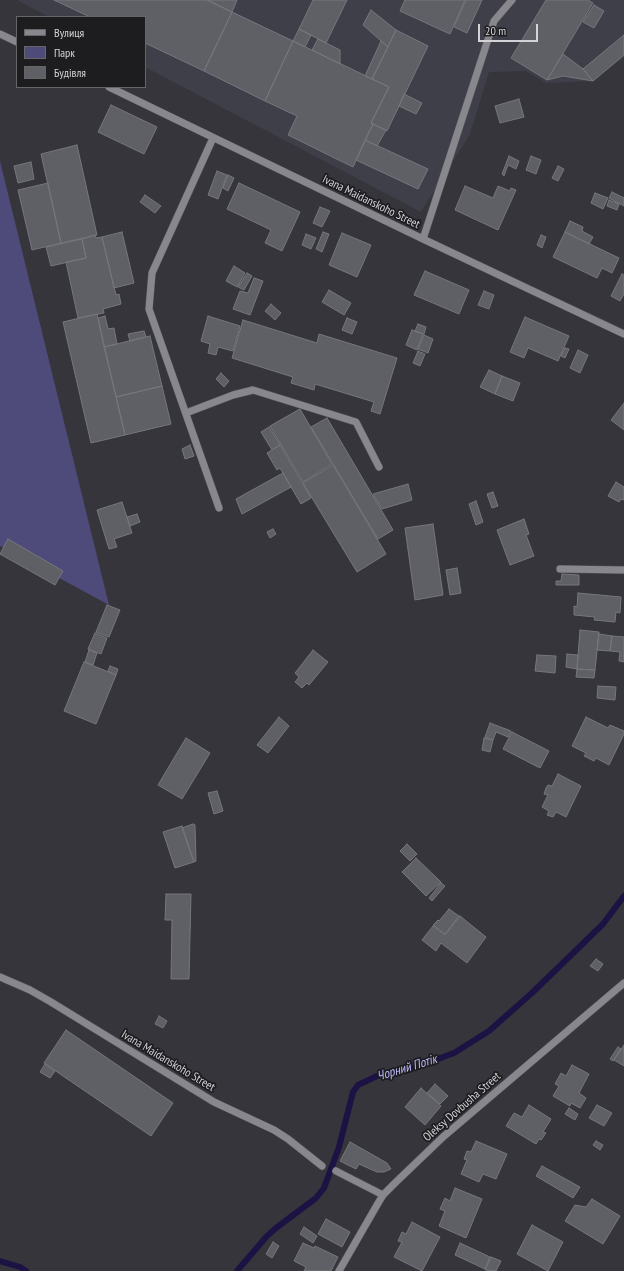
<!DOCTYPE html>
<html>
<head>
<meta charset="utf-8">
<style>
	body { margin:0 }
	#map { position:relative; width:624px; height:1271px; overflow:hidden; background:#35353b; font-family:"PT Sans Narrow",sans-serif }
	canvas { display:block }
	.legend { position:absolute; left:16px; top:16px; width:130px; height:72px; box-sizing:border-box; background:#1d1d20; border:1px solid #666669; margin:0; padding:5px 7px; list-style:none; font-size:12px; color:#d3d3d7 }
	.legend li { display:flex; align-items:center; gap:8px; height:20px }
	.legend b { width:20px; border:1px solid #666669 }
	.scale { position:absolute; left:478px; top:24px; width:60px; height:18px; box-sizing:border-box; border:2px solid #d3d3d7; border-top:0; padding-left:5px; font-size:12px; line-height:14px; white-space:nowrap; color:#d3d3d7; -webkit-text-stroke:3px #1d1d20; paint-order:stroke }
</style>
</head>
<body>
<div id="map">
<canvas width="624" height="1271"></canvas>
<ul class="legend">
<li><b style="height:5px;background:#87878d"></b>Вулиця</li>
<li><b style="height:11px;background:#4e4a7a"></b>Парк</li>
<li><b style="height:11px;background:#5f5f66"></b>Будівля</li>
</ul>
<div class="scale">20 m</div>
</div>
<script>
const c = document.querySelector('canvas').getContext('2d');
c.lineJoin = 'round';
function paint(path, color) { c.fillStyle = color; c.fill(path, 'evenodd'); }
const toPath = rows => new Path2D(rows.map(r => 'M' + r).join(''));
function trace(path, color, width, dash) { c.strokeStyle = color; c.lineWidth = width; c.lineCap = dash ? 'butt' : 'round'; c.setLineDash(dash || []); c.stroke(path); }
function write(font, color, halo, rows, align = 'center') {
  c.font = font + ' "PT Sans Narrow",sans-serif'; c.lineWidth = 3.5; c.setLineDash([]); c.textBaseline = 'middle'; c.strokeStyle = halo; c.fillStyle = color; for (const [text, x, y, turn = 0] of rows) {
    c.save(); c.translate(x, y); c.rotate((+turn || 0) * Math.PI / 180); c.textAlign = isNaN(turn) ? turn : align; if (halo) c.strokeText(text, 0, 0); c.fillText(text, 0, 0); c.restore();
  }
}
const built = toPath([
	[17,0,624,0,624,57,593,81,546,83,526,71,489,72,470,134,421,212,145,67,145,17,49,17]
]);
const green = toPath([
	[0,161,109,605,0,546]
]);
const stream = toPath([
	[0,1261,20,1267,26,1271],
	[237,1271,267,1236,276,1228,316,1198,324,1188,339,1147,353,1092,358,1085,377,1076,408,1070,454,1053,489,1031,533,992,603,924,624,896]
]);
const building = toPath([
	[54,0,207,0,232,12,204,71,145,43,145,17,90,17,54,0],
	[207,0,237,0,232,12,207,0],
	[313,0,347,0,326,43,299,29,313,0],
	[405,0,465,0,450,34,400,11,405,0],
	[466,0,482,0,467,33,454,27,466,0],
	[546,0,588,0,593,3,547,80,511,58,546,0],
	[594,5,604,11,594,28,583,22,594,5],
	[371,10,396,30,388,47,363,25,371,10],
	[232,12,293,41,265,101,204,71,232,12],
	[299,29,311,35,305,47,293,41,299,29],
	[396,30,428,46,387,131,371,123,389,87,372,79,396,30],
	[624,35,624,55,593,81,583,69,624,35],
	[318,39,340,50,340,64,312,50,318,39],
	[293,41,389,87,371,123,373,124,353,167,288,135,297,116,265,101,293,41],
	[381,41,388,47,372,79,365,76,381,41],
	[563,54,583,69,593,81,563,76,547,80,563,54],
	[404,94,422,103,416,114,399,106,404,94],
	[519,99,524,117,500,123,495,106,519,99],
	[111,105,157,127,144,154,98,132,111,105],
	[373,124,386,130,377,146,365,140,373,124],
	[365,140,428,169,418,189,356,160,365,140],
	[77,145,97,235,61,243,41,154,77,145],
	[509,156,519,161,516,169,508,165,504,176,502,174,509,156],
	[531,156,541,160,536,174,526,170,531,156],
	[31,162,34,179,18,183,14,166,31,162],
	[558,166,564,169,558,181,552,178,558,166],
	[217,171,227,175,218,199,208,195,217,171],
	[228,175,234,178,228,191,223,188,228,175],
	[48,183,61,243,32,250,18,190,48,183],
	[239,183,300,212,282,251,265,243,271,230,227,209,239,183],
	[465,186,493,198,498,186,510,191,511,188,516,190,498,230,455,210,465,186],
	[612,192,624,198,624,206,609,198,612,192],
	[595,193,608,198,603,209,591,203,595,193],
	[145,195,161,206,155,213,140,202,145,195],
	[609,200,619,204,617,210,607,206,609,200],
	[320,207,330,211,322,227,313,223,320,207],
	[570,221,583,227,582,231,593,237,589,244,565,232,570,221],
	[122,232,134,283,114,288,102,237,122,232],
	[323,232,329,234,322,252,316,249,323,232],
	[565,232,619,258,612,273,602,268,597,278,553,257,565,232],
	[342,233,371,245,357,277,329,265,342,233],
	[306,234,316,238,311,249,302,245,306,234],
	[95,235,96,238,102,237,116,295,119,294,121,304,103,309,104,313,78,318,66,262,86,258,82,239,95,235],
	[541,235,546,237,542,248,537,245,541,235],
	[82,239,86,258,51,266,46,247,82,239],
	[234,266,245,273,237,287,226,281,234,266],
	[425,271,469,290,459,314,414,295,425,271],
	[247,273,252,276,244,290,238,287,247,273],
	[622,274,624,275,624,294,620,301,611,296,622,274],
	[254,278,263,281,250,315,233,309,240,291,248,293,254,278],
	[329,290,351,303,344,315,322,302,329,290],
	[484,291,494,295,489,309,478,305,484,291],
	[271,304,281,313,275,320,265,311,271,304],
	[97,314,125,435,91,443,63,322,97,314],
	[105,316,108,329,114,328,117,344,104,347,98,318,105,316],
	[208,316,240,326,233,351,218,347,216,355,208,353,210,344,201,341,208,316],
	[525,317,569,336,558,361,528,348,524,358,510,352,525,317],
	[347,318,357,322,352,334,342,330,347,318],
	[243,320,317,343,319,334,397,358,380,414,371,411,374,402,315,384,314,390,291,383,293,377,232,358,243,320],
	[418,324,426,327,424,334,415,331,418,324],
	[412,330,423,334,417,350,406,345,412,330],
	[144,331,146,337,130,341,128,334,144,331],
	[424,335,433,339,428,353,418,349,424,335],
	[150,336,162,386,116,397,104,347,150,336],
	[565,348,569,349,565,358,561,356,565,348],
	[578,350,588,355,580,373,570,368,578,350],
	[418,351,425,354,420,366,413,363,418,351],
	[489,370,502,376,495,394,480,387,489,370],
	[221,373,229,381,224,387,216,379,221,373],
	[502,376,520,383,513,401,495,394,502,376],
	[162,386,171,424,125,435,116,397,162,386],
	[624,403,624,430,611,420,624,403],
	[300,409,332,464,303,482,270,426,300,409],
	[327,418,393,530,378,539,311,427,327,418],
	[269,427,280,445,272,450,261,432,269,427],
	[190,445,194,456,185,459,182,449,190,445],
	[280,445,311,498,301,504,280,468,277,470,267,453,280,445],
	[333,465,386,554,357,572,303,483,333,465],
	[283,473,291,487,242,514,236,499,283,473],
	[616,482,624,487,624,500,621,499,619,502,608,496,616,482],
	[408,484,412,500,382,509,373,494,408,484],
	[493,492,498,506,492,508,487,494,493,492],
	[476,501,483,522,476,525,469,504,476,501],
	[122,502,132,533,114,539,117,547,109,549,97,510,122,502],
	[137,514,140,522,130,526,127,517,137,514],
	[524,519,529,534,526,535,534,556,510,565,497,530,524,519],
	[433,524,443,595,415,600,405,528,433,524],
	[273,529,276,534,270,538,267,532,273,529],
	[8,539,63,571,55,585,0,554,8,539],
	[457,568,461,593,450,595,446,570,457,568],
	[562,574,579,575,579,585,556,585,556,581,561,581,562,574],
	[578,593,621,597,620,613,616,612,615,622,594,620,595,617,574,615,574,606,577,607,578,593],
	[107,605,120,610,109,637,96,632,107,605],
	[580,630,599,632,595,670,577,669,580,630],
	[95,633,107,638,101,654,88,649,95,633],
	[599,634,612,636,610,651,597,650,599,634],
	[612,636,624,637,624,662,619,661,620,652,610,651,612,636],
	[89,650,97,653,93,665,85,662,89,650],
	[313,650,328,662,309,685,307,683,302,688,295,682,299,677,295,673,313,650],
	[567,654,578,655,577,669,566,667,567,654],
	[537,655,556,656,555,673,535,671,537,655],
	[84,662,116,675,96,724,64,711,84,662],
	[110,666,118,669,116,675,108,671,110,666],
	[577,669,595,670,594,678,576,677,577,669],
	[598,686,616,687,615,700,597,698,598,686],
	[279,717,289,726,268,753,257,745,279,717],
	[586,717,608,728,610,725,624,731,624,734,609,765,596,758,594,761,584,756,586,753,572,746,586,717],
	[490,723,511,731,508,737,496,732,493,740,485,737,490,723],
	[512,732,549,751,540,768,503,749,512,732],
	[186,738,210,753,182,799,158,785,186,738],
	[484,738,493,740,490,752,482,750,484,738],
	[558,774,581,786,566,817,556,812,553,817,547,815,549,811,542,807,548,795,544,794,546,788,548,785,552,786,558,774],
	[217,791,223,811,214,814,208,793,217,791],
	[193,824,195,825,196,861,194,862,182,828,193,824],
	[182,826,194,862,175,868,163,832,182,826],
	[407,844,417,854,410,861,400,851,407,844],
	[416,858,441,882,426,896,402,872,416,858],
	[441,883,445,886,432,901,429,898,441,883],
	[166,894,191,894,189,979,171,979,172,920,165,920,166,894],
	[449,909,459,916,445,934,433,925,438,920,439,921,449,909],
	[460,916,486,937,467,963,441,943,436,951,422,940,433,926,445,935,460,916],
	[596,959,603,964,598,971,590,966,596,959],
	[159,1016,167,1021,163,1028,155,1024,159,1016],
	[66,1030,173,1103,151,1136,44,1063,66,1030],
	[624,1045,624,1066,614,1060,624,1045],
	[618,1047,621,1049,613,1061,610,1059,618,1047],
	[45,1064,55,1071,50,1078,40,1072,45,1064],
	[572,1065,589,1074,579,1093,586,1098,580,1108,571,1103,570,1106,553,1096,559,1086,555,1084,561,1073,566,1076,572,1065],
	[435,1084,448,1096,440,1104,427,1093,435,1084],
	[421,1088,441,1106,425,1125,405,1107,421,1088],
	[529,1105,551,1119,543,1132,546,1133,541,1140,539,1139,536,1144,506,1126,514,1113,522,1117,529,1105],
	[597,1105,612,1113,604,1126,589,1118,597,1105],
	[569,1108,578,1114,575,1120,565,1114,569,1108],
	[476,1141,507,1154,496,1179,483,1174,479,1182,461,1174,467,1160,464,1159,467,1151,471,1152,476,1141],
	[596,1141,603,1145,600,1150,593,1145,596,1141],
	[350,1142,387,1163,391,1169,384,1172,377,1172,359,1164,356,1169,340,1161,350,1142],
	[542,1166,580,1187,573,1198,536,1176,542,1166],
	[455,1188,482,1199,466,1238,439,1226,445,1211,440,1209,445,1198,450,1201,455,1188],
	[592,1199,620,1216,603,1244,565,1221,575,1205,586,1207,592,1199],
	[326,1219,350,1232,342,1247,318,1234,326,1219],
	[412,1222,440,1237,422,1271,394,1257,402,1242,398,1241,402,1232,406,1234,412,1222],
	[532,1225,563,1242,548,1271,517,1254,532,1225],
	[304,1227,317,1236,313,1243,300,1234,304,1227],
	[273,1242,279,1246,272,1258,266,1254,273,1242],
	[303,1243,314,1248,315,1246,338,1257,331,1271,304,1271,306,1267,294,1261,303,1243],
	[460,1243,490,1257,485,1269,455,1255,460,1243],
	[491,1257,501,1261,496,1271,485,1270,491,1257]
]);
const minor = toPath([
	[0,34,17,42],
	[109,87,423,239,624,334],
	[213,138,152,273,149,309,219,508],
	[423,239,494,21,512,0],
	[186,413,233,395,253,390,356,422,379,467],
	[560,569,624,570],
	[0,977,30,990,51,1002,214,1102,274,1130,288,1139,322,1166],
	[336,1171,383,1195],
	[339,1271,377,1205,383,1195,396,1182,443,1137,624,983]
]);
const streetNames = [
	["Ivana Maidanskoho Street",371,202,26],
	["Ivana Maidanskoho Street",168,1061,31],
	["Oleksy Dovbusha Street",462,1107,-41]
];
const waterNames = [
	["Чорний Потік",407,1068,-17]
];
paint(built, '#3f3f4a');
paint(green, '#4e4a7a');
trace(stream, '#1c1243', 6);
paint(building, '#5f5f66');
trace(building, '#76767d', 1);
trace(minor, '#545458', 8);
trace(minor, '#87878d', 7);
write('12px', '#d3d3d7', '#1d1d20', streetNames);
write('italic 13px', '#bdb9fd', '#1d1d20', waterNames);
</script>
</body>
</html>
